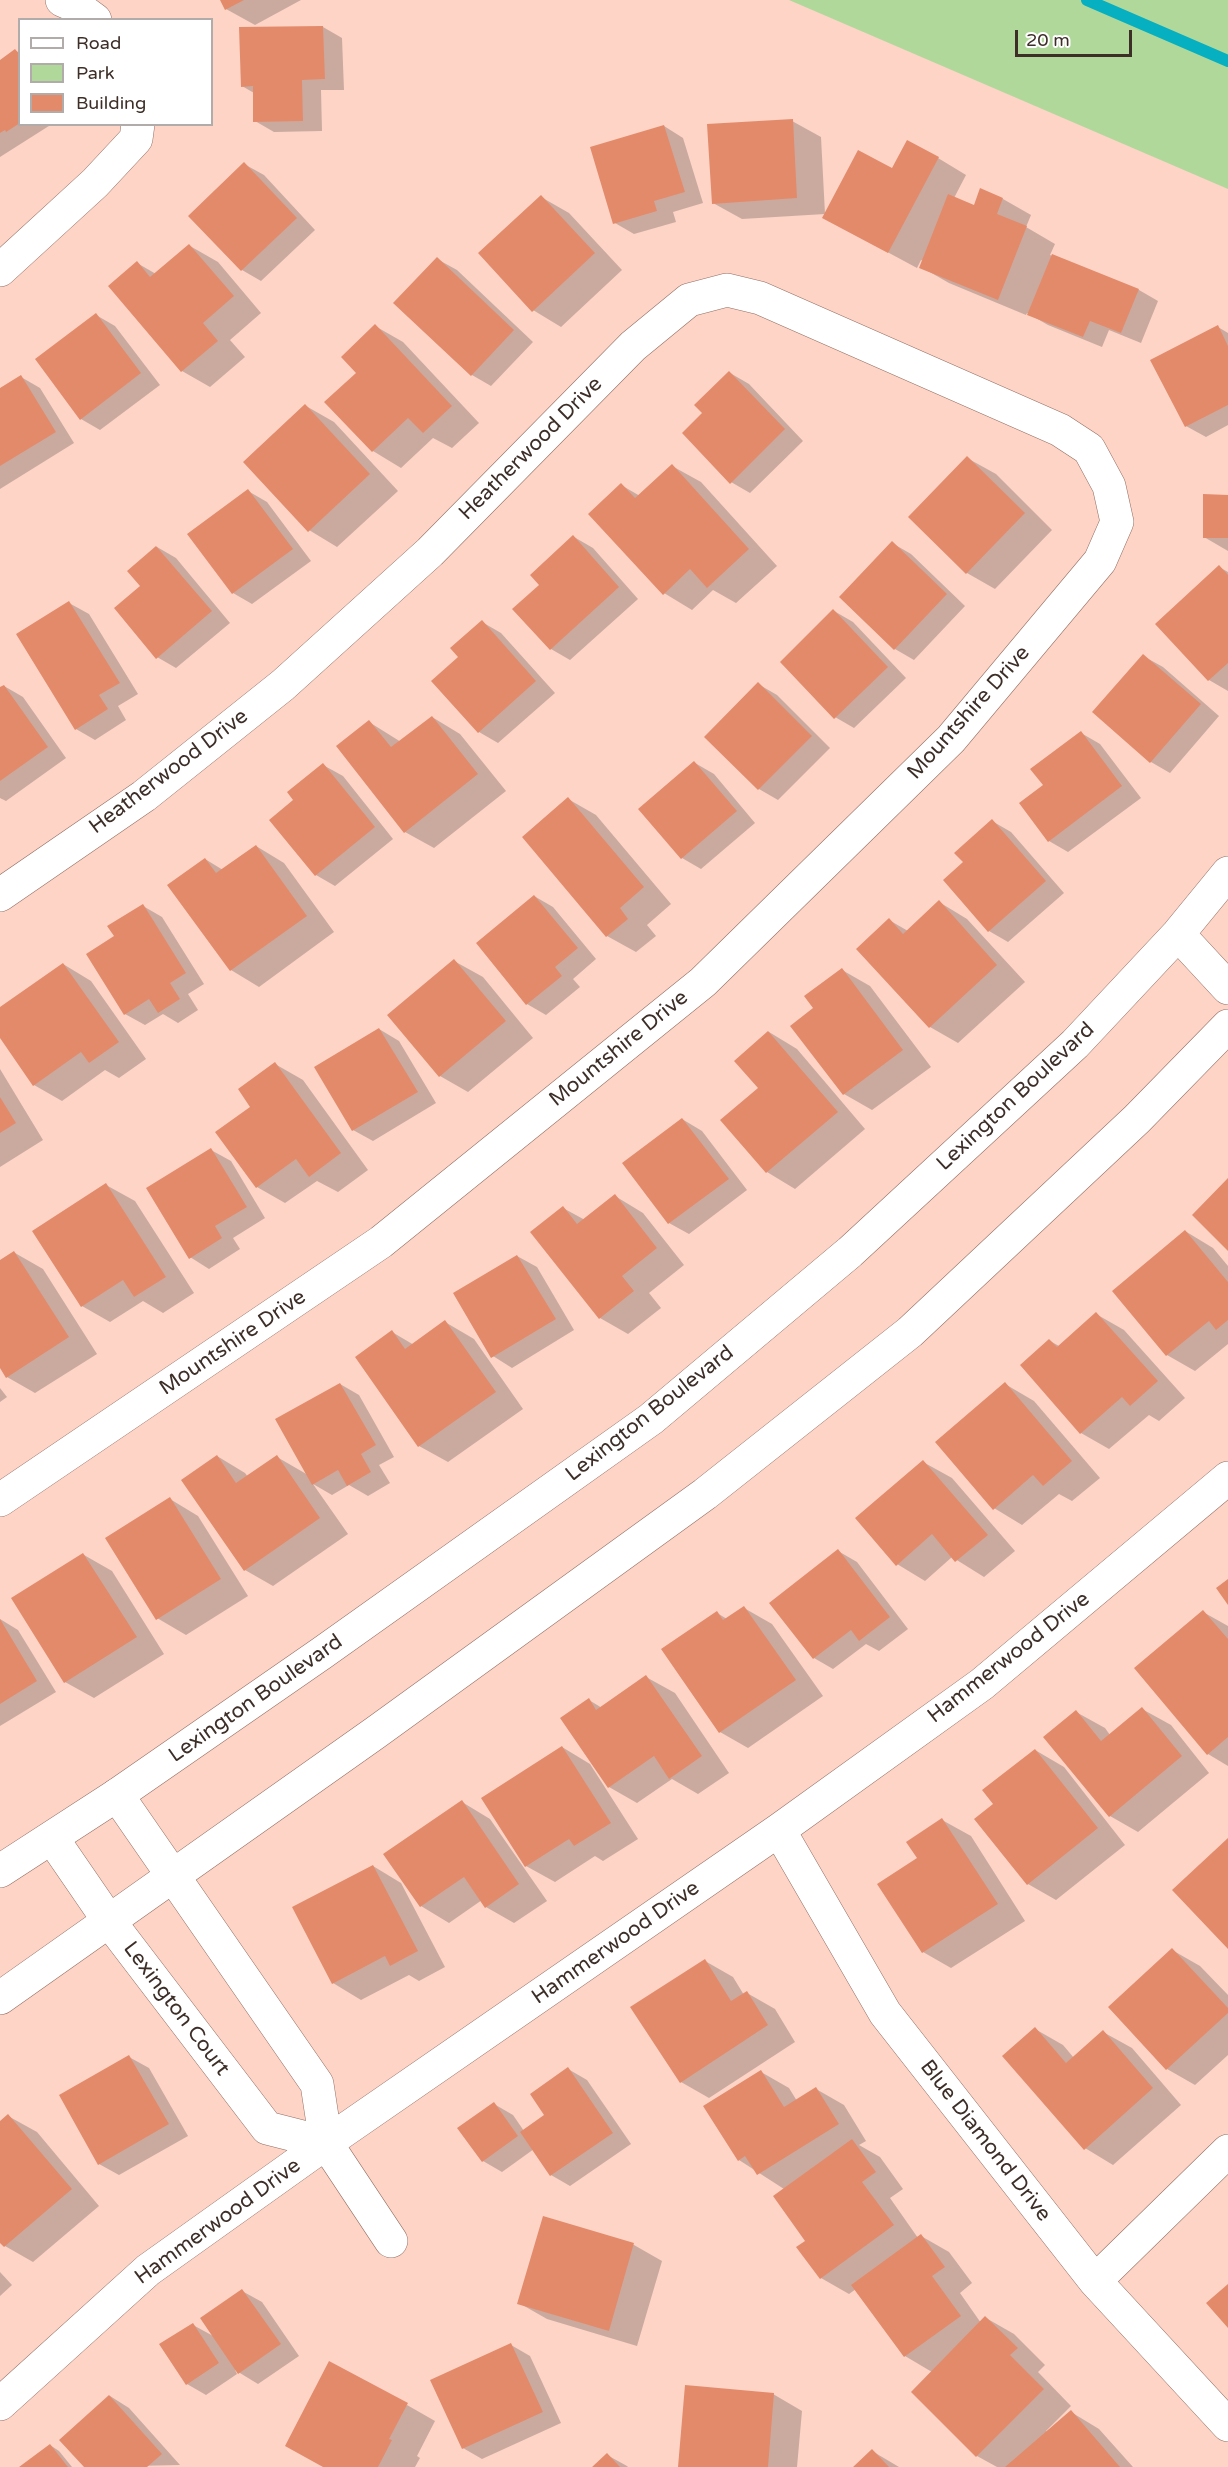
<!DOCTYPE html>
<html>
<head>
<meta charset="utf-8">
<style>
	body { margin:0 }
	#map { position:relative; width:1228px; height:2467px; overflow:hidden; background:#fdd4c6; font-family:"Varela Round",sans-serif }
	canvas { display:block }
	.legend { position:absolute; left:18px; top:18px; width:195px; height:108px; box-sizing:border-box; background:#fff; border:2px solid #b1aba9; margin:0; padding:8px 10px; list-style:none; font-size:18px; color:#3d2e28 }
	.legend li { display:flex; align-items:center; gap:12px; height:30px }
	.legend b { width:30px; border:2px solid #b1aba9 }
	.scale { position:absolute; left:1015px; top:30px; width:117px; height:27px; box-sizing:border-box; border:3px solid #3d2e28; border-top:0; padding-left:8px; font-size:18px; line-height:21px; white-space:nowrap; color:#3d2e28; -webkit-text-stroke:4px #fff; paint-order:stroke }
</style>
</head>
<body>
<div id="map">
<canvas width="1228" height="2467"></canvas>
<ul class="legend">
<li><b style="height:8px;background:#fff"></b>Road</li>
<li><b style="height:16px;background:#b1d89b"></b>Park</li>
<li><b style="height:16px;background:#e38a6b"></b>Building</li>
</ul>
<div class="scale">20 m</div>
</div>
<script>
const c = document.querySelector('canvas').getContext('2d');
c.lineJoin = 'round';
function paint(path, color) { c.fillStyle = color; c.fill(path, 'evenodd'); }
const toPath = rows => new Path2D(rows.map(r => 'M' + r).join(''));
function trace(path, color, width, dash) { c.strokeStyle = color; c.lineWidth = width; c.lineCap = dash ? 'butt' : 'round'; c.setLineDash(dash || []); c.stroke(path); }
function write(font, color, halo, rows, align = 'center') {
  c.font = font + ' "Varela Round",sans-serif'; c.lineWidth = 5; c.setLineDash([]); c.textBaseline = 'middle'; c.strokeStyle = halo; c.fillStyle = color; for (const [text, x, y, turn = 0] of rows) {
    c.save(); c.translate(x, y); c.rotate((+turn || 0) * Math.PI / 180); c.textAlign = isNaN(turn) ? turn : align; if (halo) c.strokeText(text, 0, 0); c.fillText(text, 0, 0); c.restore();
  }
}
const green = toPath([
	[789,0,1228,0,1228,189]
]);
const shadow = toPath([
	[222,0,301,0,255,25,226,9],
	[323,27,342,38,344,90,321,90,322,131,274,132,255,121,254,93,242,86],
	[16,51,20,53,20,124,52,124,0,157,0,62],
	[792,121,821,137,825,214,742,219,713,203],
	[664,126,683,138,703,203,673,212,676,222,634,234,615,223],
	[938,158,966,175,954,198,974,207,1003,199,1031,215,1026,227,1055,244,1050,255,1139,290,1158,301,1141,343,1109,330,1102,347,1048,325,1027,313,1026,315,949,283,921,267,923,261,921,260,917,268,852,233,892,170],
	[244,164,264,175,315,230,261,281,242,270],
	[541,197,569,213,622,270,561,327,533,310],
	[190,246,218,262,261,313,230,340,245,357,210,387,182,371,137,263,156,274],
	[437,259,457,270,533,342,491,386,472,375,396,303],
	[96,315,115,326,160,385,100,430,81,419],
	[375,326,403,342,479,423,452,448,433,438,401,468,373,451,358,373],
	[1218,327,1228,333,1228,425,1206,437,1186,426],
	[730,373,749,384,803,441,750,493,731,482],
	[21,377,40,388,74,443,0,489,0,390],
	[306,406,334,422,398,491,337,547,309,530],
	[967,458,996,474,1052,530,995,589,967,573],
	[672,466,701,482,777,566,736,603,713,590,692,610,664,593,621,485,640,496],
	[248,491,267,502,311,561,252,604,233,593],
	[1228,496,1228,551,1204,537],
	[574,537,593,548,638,599,570,660,551,649,541,585],
	[892,543,911,554,965,606,914,660,895,649],
	[157,547,176,558,230,623,176,668,157,657,142,586],
	[1219,567,1228,572,1228,691,1209,680],
	[69,603,89,614,138,694,118,706,126,720,95,740,76,729],
	[834,611,853,622,906,678,854,728,835,717],
	[482,622,501,633,555,693,498,743,479,732,460,657],
	[1143,656,1163,667,1219,716,1170,773,1151,762],
	[758,684,777,695,830,748,778,800,759,789,706,737],
	[4,686,23,697,66,758,6,801,0,798,0,689],
	[432,717,460,734,506,791,434,848,405,832,369,722,401,742],
	[1081,733,1100,744,1141,798,1068,852,1049,841,1045,785],
	[695,763,714,774,755,823,701,869,682,858,640,809],
	[323,765,343,776,393,839,335,886,316,875,295,800],
	[568,799,596,815,671,904,647,925,656,936,636,952,607,936,524,837],
	[992,821,1011,832,1064,893,1008,942,989,931],
	[256,846,284,863,334,932,259,987,231,970,205,859,223,870],
	[534,896,553,907,596,959,573,979,580,987,546,1015,527,1004],
	[939,902,967,919,1025,982,958,1043,930,1027,889,920,908,931],
	[143,906,162,917,204,984,188,994,198,1010,178,1023,163,1014,145,1025,125,1014,88,954,116,937],
	[454,961,483,977,533,1038,468,1092,440,1076],
	[63,964,91,981,146,1059,119,1078,105,1070,62,1101,34,1085,0,1036,0,1009],
	[842,970,870,986,931,1067,872,1110,844,1094],
	[379,1029,399,1041,436,1103,373,1141,353,1130],
	[769,1032,797,1049,865,1129,795,1189,767,1172,722,1121,760,1089],
	[275,1064,303,1080,368,1170,338,1192,317,1181,285,1203,257,1187,252,1107],
	[0,1069,43,1140,0,1167],
	[682,1119,702,1131,747,1190,689,1234,669,1223,625,1163],
	[211,1150,231,1161,265,1218,233,1238,240,1249,209,1269,190,1257],
	[106,1185,135,1201,194,1293,163,1313,143,1301,110,1322,82,1306],
	[615,1196,643,1213,684,1265,649,1293,661,1308,628,1334,600,1318,563,1208,585,1220],
	[1185,1231,1213,1248,1228,1266,1228,1344,1195,1371,1167,1355],
	[15,1253,43,1269,97,1354,35,1393,7,1377,0,1366,0,1262],
	[517,1256,537,1267,574,1330,512,1368,493,1356],
	[1096,1314,1124,1330,1185,1398,1159,1421,1149,1415,1109,1449,1081,1433,1022,1365,1050,1341,1059,1346],
	[445,1322,474,1339,523,1409,448,1462,419,1446,392,1332,414,1345],
	[340,1384,359,1395,394,1457,379,1465,390,1483,368,1496,349,1485,332,1495,313,1484,348,1534,273,1586,245,1570,217,1456,245,1473,248,1477,277,1457,308,1475],
	[1005,1384,1034,1401,1100,1478,1072,1501,1059,1494,1022,1525,994,1508],
	[0,1388,7,1397,0,1402],
	[923,1462,952,1478,1015,1551,984,1577,952,1557,925,1581,897,1564],
	[170,1499,198,1516,248,1596,186,1635,157,1618],
	[838,1551,857,1562,908,1629,879,1651,866,1644,833,1669,814,1658],
	[84,1555,112,1571,164,1654,94,1698,65,1682],
	[744,1608,772,1624,823,1696,748,1748,720,1732,717,1613,727,1619],
	[1203,1612,1228,1626,1228,1766,1208,1754],
	[0,1619,18,1630,56,1692,0,1726],
	[646,1677,675,1693,729,1773,698,1794,672,1779,637,1803,609,1787,589,1700,602,1708],
	[1142,1709,1171,1725,1209,1773,1138,1832,1110,1816,1076,1712,1105,1728,1110,1735],
	[562,1747,590,1764,638,1839,603,1861,595,1856,555,1882,526,1866],
	[1035,1750,1064,1767,1125,1845,1056,1900,1028,1884],
	[462,1802,490,1819,547,1901,514,1923,486,1907,482,1900,449,1923,421,1906,386,1855],
	[942,1820,971,1836,1025,1921,951,1968,923,1952,919,1859],
	[373,1866,401,1883,445,1967,419,1981,409,1975,361,2000,333,1983],
	[1172,1950,1200,1966,1228,1995,1228,2055,1195,2085,1167,2069],
	[705,1961,733,1977,744,1995,747,1993,775,2009,795,2042,709,2098,681,2082],
	[1035,2029,1063,2045,1074,2058,1103,2032,1132,2048,1181,2105,1113,2165,1085,2148],
	[129,2057,149,2068,188,2136,119,2175,99,2164],
	[568,2069,587,2080,631,2144,570,2186,551,2175,534,2149,502,2172,483,2161,494,2104,513,2115,524,2131,547,2116],
	[761,2072,789,2088,797,2101,816,2089,844,2105,866,2141,859,2145,880,2157,903,2189,890,2198,918,2238,921,2236,949,2252,972,2283,960,2293,981,2323,986,2318,1014,2334,1045,2365,1038,2372,1071,2406,1046,2431,1048,2433,1071,2412,1099,2429,1133,2467,997,2467,977,2456,932,2372,905,2356,856,2289,849,2294,821,2278,784,2189,739,2160],
	[8,2116,37,2132,99,2206,33,2262,5,2246,0,2241,0,2123],
	[544,2218,634,2245,662,2261,637,2346,547,2319,519,2303],
	[0,2272,12,2285,0,2296],
	[242,2291,262,2302,299,2356,258,2384,235,2370,237,2374,206,2395,187,2384,193,2325,215,2337],
	[511,2345,530,2356,561,2423,482,2459,463,2448],
	[773,2394,802,2411,797,2467,680,2467],
	[110,2396,129,2408,180,2465,86,2467],
	[407,2405,435,2421,417,2456,420,2458,415,2467,324,2467],
	[50,2445,59,2451,72,2467,21,2467],
	[872,2451,899,2467,856,2467],
	[607,2455,627,2466,628,2467,594,2467]
]);
const stream = toPath([
	[1087,0,1228,61]
]);
const building = toPath([
	[220,0,244,0,225,10],
	[323,26,325,79,302,80,303,121,253,122,253,86,241,87,239,27],
	[15,49,20,55,20,123,6,132,5,130,0,133,0,60],
	[793,119,797,198,712,204,707,124],
	[664,125,685,192,654,201,657,211,613,224,590,147],
	[907,140,939,157,888,253,822,218,858,150,892,168],
	[244,162,297,218,241,271,188,216],
	[980,188,1003,198,997,214,1027,226,998,300,919,268,948,194,974,205],
	[541,195,595,253,532,312,478,253],
	[189,244,234,296,203,323,218,341,181,372,108,286,137,261,150,277],
	[1052,254,1139,289,1121,333,1090,321,1083,337,1027,315],
	[437,257,514,330,471,376,393,303],
	[96,313,141,373,80,420,35,359],
	[375,324,452,406,423,433,408,418,372,452,324,402,356,373,341,357],
	[1218,325,1228,346,1228,405,1185,427,1150,360],
	[729,371,785,429,730,484,682,433,702,413,694,405],
	[21,375,56,432,0,466,0,388],
	[305,404,370,474,308,532,243,462],
	[967,456,1025,513,966,574,908,517],
	[672,464,749,549,707,588,690,569,663,595,588,514,621,483,635,498],
	[248,489,293,549,232,594,187,534],
	[1203,494,1228,495,1228,538,1203,538],
	[573,535,619,587,550,650,512,609,539,585,530,575],
	[892,541,947,594,894,650,839,597],
	[156,546,212,611,156,659,114,608,140,586,127,571],
	[1219,565,1228,575,1228,663,1208,681,1155,624],
	[69,601,120,683,99,695,108,709,75,730,16,634],
	[833,609,888,667,834,719,780,662],
	[482,620,536,681,478,733,431,681,458,657,450,648],
	[1143,654,1201,704,1150,763,1092,712],
	[758,682,812,736,758,790,704,737],
	[4,685,48,747,0,781,0,687],
	[432,716,478,774,404,833,336,746,369,720,391,747],
	[1081,731,1122,786,1048,842,1019,803,1043,785,1030,769],
	[694,761,737,811,681,859,638,809],
	[323,763,375,827,315,876,269,820,293,800,287,792],
	[568,797,644,887,620,908,628,919,606,937,522,837],
	[992,819,1046,881,988,932,943,880,963,862,954,853],
	[256,845,307,916,230,971,167,885,205,858,216,873],
	[534,895,578,948,555,967,562,976,526,1005,476,943],
	[939,900,997,965,929,1028,856,949,889,918,903,934],
	[143,904,186,973,170,983,180,999,158,1013,149,999,124,1015,86,954,114,936,107,926],
	[454,959,506,1021,439,1077,387,1015],
	[63,963,119,1042,89,1063,81,1052,33,1086,0,1038,0,1007],
	[842,968,903,1050,843,1095,790,1026,813,1008,804,996],
	[379,1028,418,1092,352,1131,314,1067],
	[768,1031,838,1112,766,1173,720,1120,758,1088,734,1061],
	[275,1062,341,1153,309,1177,296,1159,256,1188,215,1132,250,1107,238,1089],
	[0,1097,16,1123,0,1133],
	[682,1118,729,1179,668,1224,622,1163],
	[211,1148,247,1207,215,1226,222,1238,189,1259,146,1188],
	[1228,1178,1228,1251,1192,1215],
	[106,1183,166,1277,134,1297,123,1280,81,1307,32,1231],
	[615,1194,657,1248,622,1276,634,1291,599,1319,530,1232,563,1206,577,1224],
	[1185,1230,1228,1282,1228,1320,1216,1330,1209,1321,1166,1356,1112,1291],
	[14,1251,69,1337,6,1378,0,1368,0,1260],
	[517,1255,556,1319,491,1358,453,1293],
	[1096,1312,1158,1381,1130,1406,1122,1397,1080,1434,1020,1365,1049,1339,1057,1347],
	[445,1320,496,1392,418,1447,355,1357,392,1330,405,1349],
	[1005,1382,1072,1461,1043,1486,1033,1475,993,1510,935,1442],
	[340,1383,376,1445,361,1454,371,1472,347,1486,338,1470,312,1485,275,1419],
	[217,1455,236,1483,277,1455,320,1518,244,1571,181,1480],
	[923,1460,988,1535,955,1562,932,1534,896,1566,855,1518],
	[170,1497,221,1579,156,1620,105,1538],
	[838,1549,890,1617,859,1641,851,1630,813,1659,769,1603],
	[83,1553,137,1637,64,1683,11,1598],
	[1228,1579,1228,1605,1216,1588],
	[744,1606,796,1680,719,1733,661,1649,717,1611,723,1620],
	[1203,1610,1228,1639,1228,1737,1207,1755,1134,1668],
	[0,1619,37,1681,0,1704],
	[646,1675,702,1756,669,1779,654,1756,608,1788,560,1718,589,1698,596,1710],
	[1142,1707,1182,1756,1109,1817,1043,1737,1076,1710,1101,1741],
	[562,1746,611,1823,574,1846,569,1839,525,1867,481,1798],
	[1035,1749,1098,1828,1027,1885,974,1819,993,1804,982,1790],
	[462,1800,519,1884,485,1908,464,1877,420,1907,383,1854],
	[942,1818,998,1904,922,1953,877,1884,917,1858,906,1842],
	[1228,1838,1228,1949,1172,1890],
	[373,1865,418,1951,390,1966,385,1956,332,1984,292,1907],
	[1172,1948,1228,2008,1228,2013,1166,2070,1108,2007],
	[705,1959,731,2001,747,1991,768,2025,680,2083,630,2007],
	[1035,2027,1066,2063,1103,2030,1153,2088,1084,2150,1002,2056],
	[129,2055,169,2124,98,2165,59,2095],
	[568,2067,613,2133,550,2176,520,2132,544,2115,530,2094],
	[761,2070,784,2107,816,2087,839,2124,757,2175,745,2156,738,2161,703,2106],
	[494,2102,518,2136,482,2162,457,2128],
	[8,2114,72,2189,4,2247,0,2243,0,2121],
	[852,2139,876,2172,862,2182,894,2225,820,2279,796,2247,805,2241,773,2196],
	[543,2216,634,2243,609,2331,517,2304],
	[921,2234,945,2267,932,2276,961,2316,904,2357,851,2285],
	[1228,2284,1228,2328,1206,2303],
	[242,2289,281,2344,238,2374,200,2318],
	[985,2316,1018,2348,1010,2355,1044,2389,976,2457,911,2392],
	[193,2323,219,2363,186,2385,159,2344],
	[511,2343,543,2412,462,2449,430,2380],
	[329,2361,408,2403,389,2439,392,2440,378,2467,323,2467,285,2446],
	[685,2385,774,2393,768,2467,678,2467],
	[109,2395,162,2454,147,2467,84,2467,59,2440],
	[1071,2410,1120,2467,1005,2467],
	[50,2444,68,2467,19,2467],
	[872,2449,889,2467,853,2467],
	[607,2453,620,2467,592,2467]
]);
const street = toPath([
	[62,0,76,6,95,20],
	[0,270,95,183,136,139,138,124],
	[0,895,144,796,283,685,430,552,633,346,689,300,727,290,760,298,1060,430,1089,449,1109,486,1117,522,1100,561,951,739,703,982,381,1242,0,1500],
	[117,1795,317,2084,326,2143,391,2241],
	[779,1830,885,2013,1095,2281,1228,2425],
	[52,1838,109,1921,267,2128,326,2143],
	[1095,2281,1228,2151],
	[0,2404,148,2270,326,2143,779,1830,982,1684,1228,1478]
]);
const secondary = toPath([
	[1178,934,1228,988],
	[0,1871,117,1795,322,1653,651,1419,850,1252,1075,1044,1178,934,1228,873],
	[0,1998,375,1733,705,1494,910,1332,1137,1119,1228,1026]
]);
const streetNames = [
	["Heatherwood Drive",531,449,-45],
	["Mountshire Drive",969,713,-48],
	["Heatherwood Drive",169,772,-37],
	["Mountshire Drive",619,1049,-39],
	["Lexington Boulevard",1016,1097,-43],
	["Mountshire Drive",233,1343,-34],
	["Lexington Boulevard",650,1414,-38],
	["Hammerwood Drive",1009,1658,-38],
	["Lexington Boulevard",256,1699,-35],
	["Hammerwood Drive",616,1943,-35],
	["Lexington Court",176,2009,53],
	["Blue Diamond Drive",985,2141,52],
	["Hammerwood Drive",218,2222,-36]
];
paint(green, '#b1d89b');
paint(shadow, '#0003');
trace(stream, '#06b0c0', 12);
paint(building, '#e38a6b');
trace(street, '#926e62', 34);
trace(secondary, '#926e62', 34);
trace(street, '#fff', 33);
trace(secondary, '#fff', 33);
write('21px', '#3d2e28', '#fff', streetNames);
</script>
</body>
</html>
